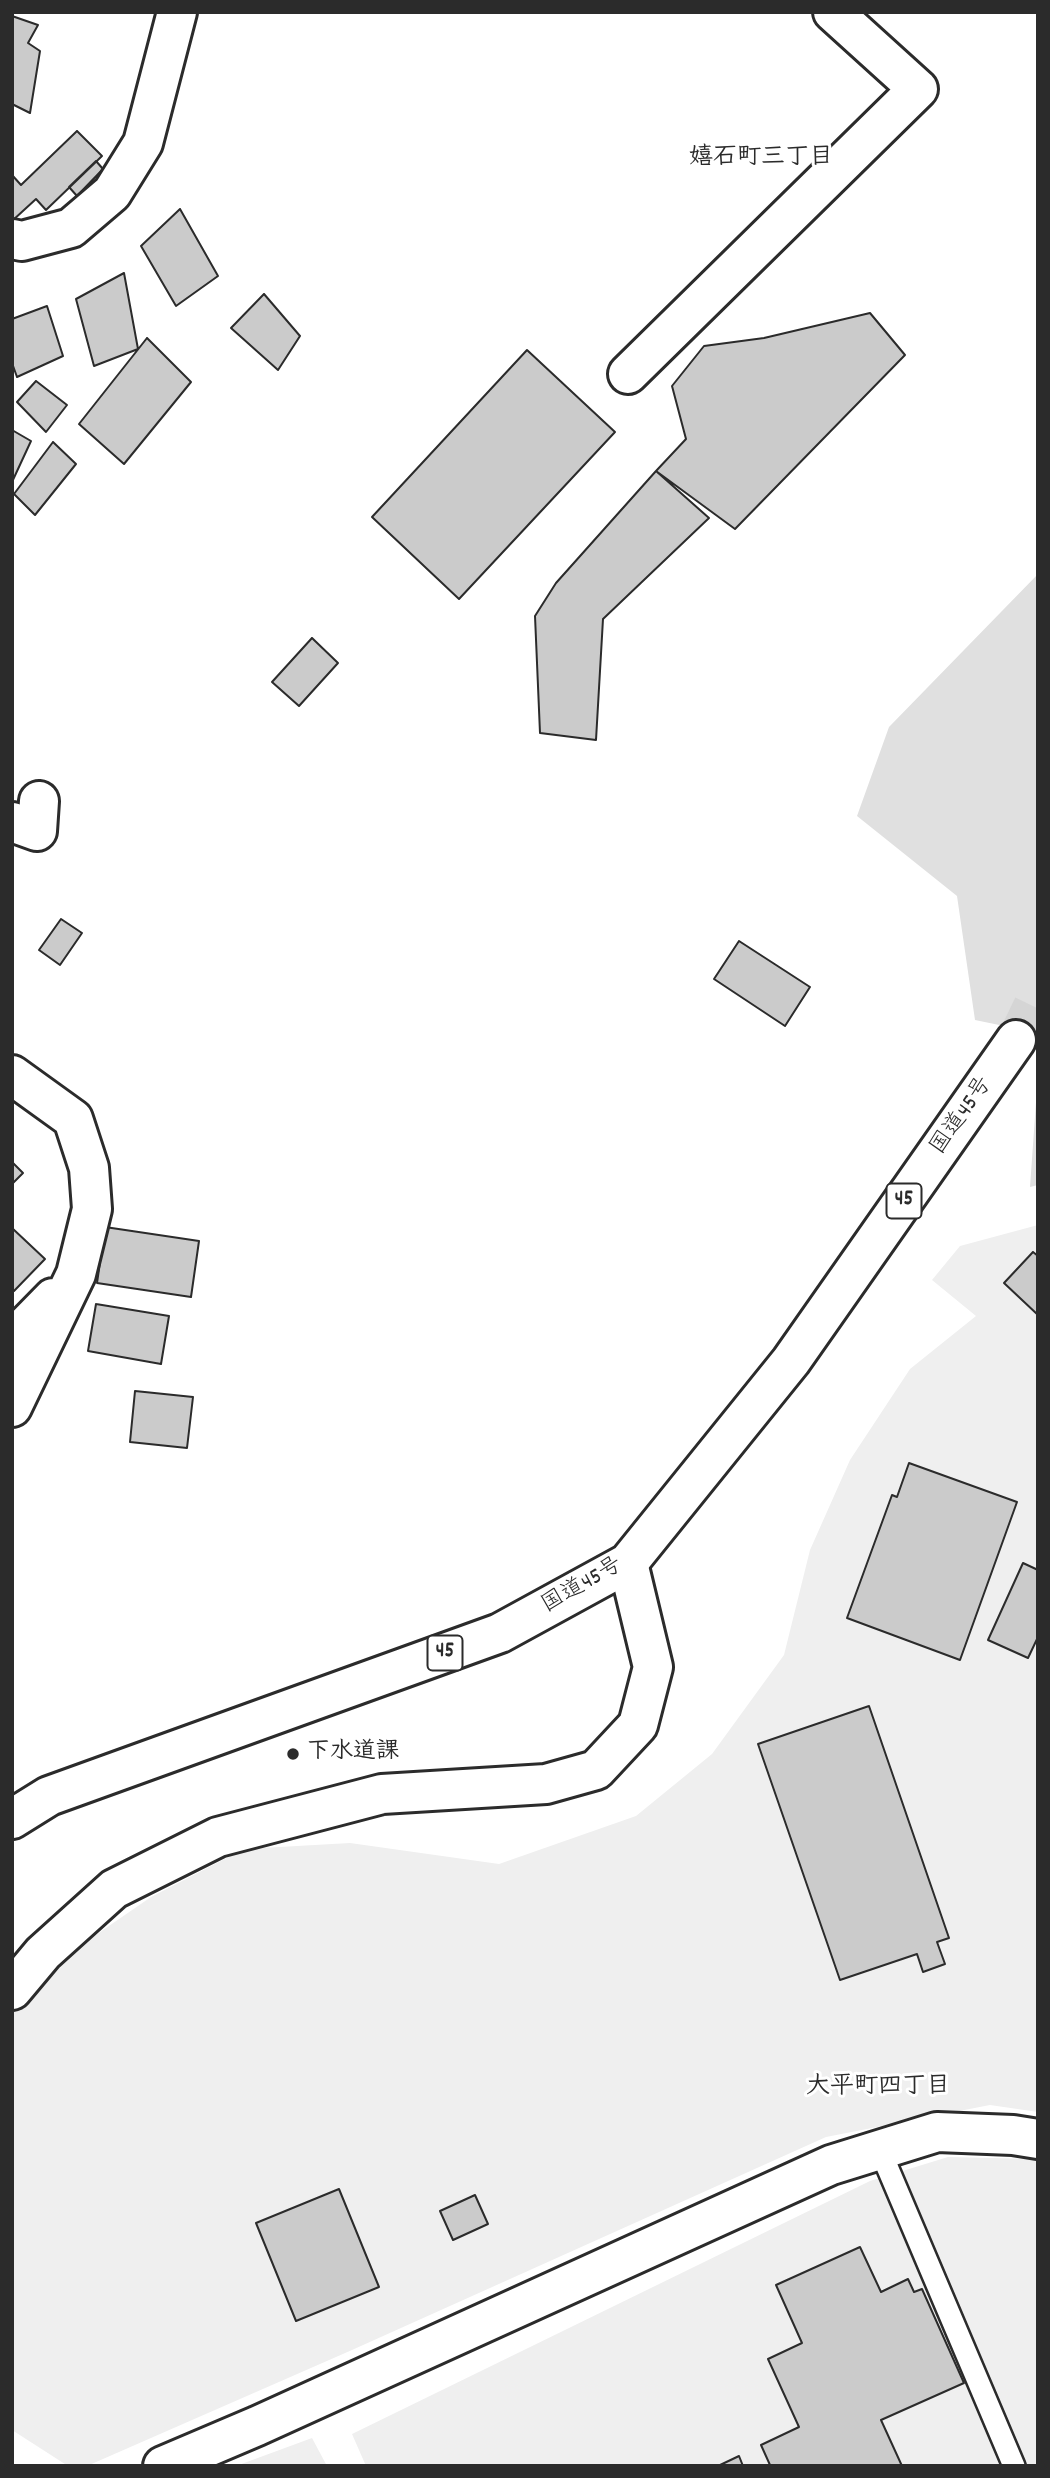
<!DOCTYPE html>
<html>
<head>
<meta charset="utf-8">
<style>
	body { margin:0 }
	#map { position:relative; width:1050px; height:2478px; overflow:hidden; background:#fff; font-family:Dekko,sans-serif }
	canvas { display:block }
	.frame { position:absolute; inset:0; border:14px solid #2b2b2b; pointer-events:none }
</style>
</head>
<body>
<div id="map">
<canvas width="1050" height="2478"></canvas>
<div class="frame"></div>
</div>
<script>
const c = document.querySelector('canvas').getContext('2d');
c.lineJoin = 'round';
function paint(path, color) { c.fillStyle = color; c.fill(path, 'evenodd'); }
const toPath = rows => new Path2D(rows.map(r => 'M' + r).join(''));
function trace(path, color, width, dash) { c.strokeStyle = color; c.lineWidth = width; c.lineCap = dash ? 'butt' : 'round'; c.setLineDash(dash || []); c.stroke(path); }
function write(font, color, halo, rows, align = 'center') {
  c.font = font + ' Dekko,"Klee One",sans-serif'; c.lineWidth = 6; c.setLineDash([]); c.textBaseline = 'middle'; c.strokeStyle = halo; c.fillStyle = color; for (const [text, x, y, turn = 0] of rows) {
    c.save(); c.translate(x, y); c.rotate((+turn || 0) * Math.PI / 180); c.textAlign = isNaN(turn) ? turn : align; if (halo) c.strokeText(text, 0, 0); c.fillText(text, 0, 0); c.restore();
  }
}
const built = toPath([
	[1038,1225,1038,2112,990,2105,826,2137,352,2350,87,2466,68,2466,12,2430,12,2013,74,1950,151,1897,244,1849,350,1843,499,1864,636,1816,712,1754,784,1655,810,1550,850,1460,910,1369,976,1316,932,1280,960,1246],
	[948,2157,1038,2159,1038,2466,366,2466,352,2434,870,2181],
	[312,2438,327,2466,236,2466]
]);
const green = toPath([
	[1038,574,1038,1033,975,1020,957,896,857,816,889,727],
	[1038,1074,1038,1185,1030,1187]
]);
const building = toPath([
	[12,16,38,25,28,43,40,51,30,113,12,104,12,16],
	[77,131,102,156,46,210,36,199,12,221,12,175,21,185,77,131],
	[96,161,103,169,77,196,69,187,96,161],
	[180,209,218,276,176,306,141,246,180,209],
	[124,273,138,349,94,366,76,299,124,273],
	[264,294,300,336,278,370,231,328,264,294],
	[47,306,63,356,17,377,12,363,12,319,47,306],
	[870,313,905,355,735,529,656,471,686,439,672,386,704,346,764,338,870,313],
	[147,338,191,382,124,464,79,424,147,338],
	[527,350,615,432,459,599,372,517,527,350],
	[36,381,67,405,46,432,17,402,36,381],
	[12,430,31,441,12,482,12,430],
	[53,442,76,464,35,515,14,494,53,442],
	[656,471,709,518,603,619,596,740,540,733,535,616,556,583,656,471],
	[312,638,338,663,299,706,272,682,312,638],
	[61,919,82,933,60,965,39,950,61,919],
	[739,941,810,987,785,1026,714,979,739,941],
	[12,1162,23,1173,12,1184,12,1162],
	[105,1227,199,1241,191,1297,97,1283,105,1227],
	[12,1228,45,1259,14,1291,12,1289,12,1228],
	[1033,1252,1038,1256,1038,1315,1004,1283,1033,1252],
	[96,1304,169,1316,161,1364,88,1351,96,1304],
	[135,1391,193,1397,187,1448,130,1442,135,1391],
	[909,1463,1017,1502,960,1660,847,1618,892,1495,897,1497,909,1463],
	[1023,1563,1038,1570,1038,1637,1028,1658,988,1640,1023,1563],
	[869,1706,949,1938,937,1942,945,1964,923,1972,917,1954,840,1980,758,1744,869,1706],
	[339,2189,379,2287,296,2321,256,2223,339,2189],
	[475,2195,488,2224,453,2240,440,2211,475,2195],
	[860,2247,881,2292,908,2279,914,2292,922,2289,964,2383,881,2420,902,2466,767,2466,770,2465,761,2445,799,2427,768,2359,802,2343,776,2285,860,2247],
	[739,2456,743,2466,718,2466,739,2456]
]);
const highwayTunnel = toPath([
	[1016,1040,1038,994]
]);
const lane = toPath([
	[880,2150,1014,2466]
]);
const street = toPath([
	[628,374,918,89,833,12],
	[12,822,37,831,39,801],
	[12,1075,73,1119,89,1168,92,1209,76,1274,12,1407],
	[12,1340,53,1298]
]);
const secondary = toPath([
	[12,239,22,241,71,228,112,193,143,143,177,12],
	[12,1990,43,1953,114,1889,218,1837,382,1794,546,1784,596,1770,638,1725,653,1667,628,1563],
	[163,2466,257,2426,831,2165,937,2132,1013,2135,1038,2139]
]);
const highway = toPath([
	[12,1819,49,1796,500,1633,628,1563,791,1361,1016,1040]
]);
const markers = [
	[293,1754,7,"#2b2b2b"]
];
const shields = [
	[904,1201,35],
	[445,1653,35]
];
const shieldNames = [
	["45",904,1201],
	["45",445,1653]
];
const streetNames = [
	["国道45号",963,1117,-55],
	["国道45号",583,1587,-30]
];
const poiNames = [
	["下水道課",307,1754]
];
const neighbourhoodNames = [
	["嬉石町三丁目",761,160],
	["大平町四丁目",878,2089]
];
paint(built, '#efefef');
paint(green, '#e0e0e0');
paint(building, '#cbcbcb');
trace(building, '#2b2b2b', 2);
trace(highwayTunnel, '#d5d5d5', 38, [38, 19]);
trace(lane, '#2b2b2b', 26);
trace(street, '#2b2b2b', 44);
trace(secondary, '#2b2b2b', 44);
trace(highway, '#2b2b2b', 44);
trace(lane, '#fff', 21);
trace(street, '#fff', 38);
trace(secondary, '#fff', 38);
trace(highway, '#fff', 38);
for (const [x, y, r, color] of markers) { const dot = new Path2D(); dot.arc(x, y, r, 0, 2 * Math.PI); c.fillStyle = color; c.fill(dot); trace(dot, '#fff', 2.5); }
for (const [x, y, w] of shields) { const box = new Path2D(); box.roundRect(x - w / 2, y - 17.5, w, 35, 5); c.fillStyle = '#fff'; c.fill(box); trace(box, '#2b2b2b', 2); }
write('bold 21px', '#2b2b2b', null, shieldNames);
write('23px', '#2b2b2b', '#fff', streetNames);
write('bold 23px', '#2b2b2b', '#fff', poiNames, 'left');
write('bold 24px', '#2b2b2b', '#fff', neighbourhoodNames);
</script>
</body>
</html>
